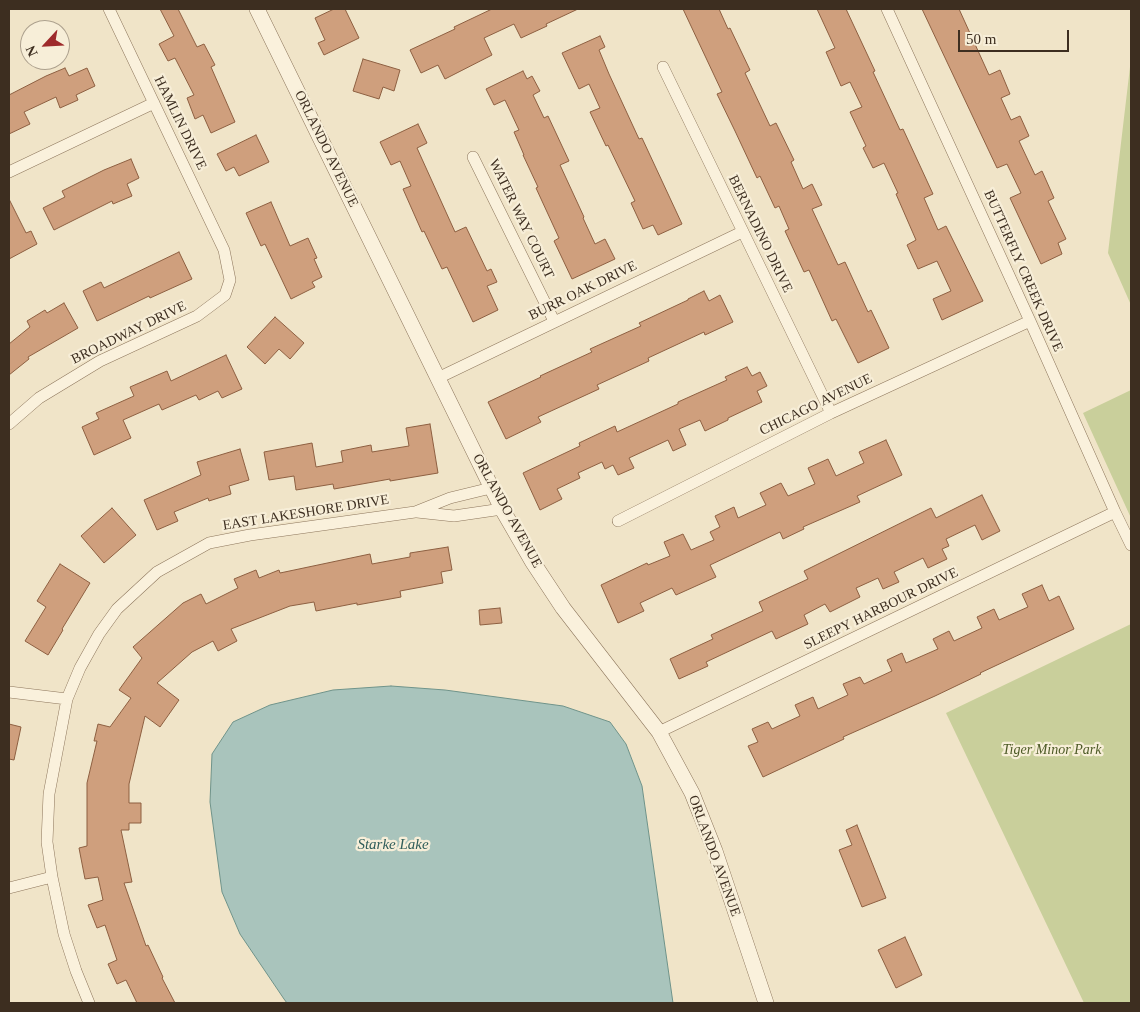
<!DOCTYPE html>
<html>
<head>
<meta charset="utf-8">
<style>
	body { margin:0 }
	#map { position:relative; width:1140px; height:1012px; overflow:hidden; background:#f0e4c8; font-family:Georgia,serif }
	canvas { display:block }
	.frame { position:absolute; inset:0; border:10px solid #3d2e20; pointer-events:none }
	.north { position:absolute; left:20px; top:20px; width:50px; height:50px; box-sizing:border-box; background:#f7eed8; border:1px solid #ada18e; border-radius:50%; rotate:245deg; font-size:14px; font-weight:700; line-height:20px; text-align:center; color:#3d2e20 }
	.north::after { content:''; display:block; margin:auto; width:18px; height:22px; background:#9e2a2b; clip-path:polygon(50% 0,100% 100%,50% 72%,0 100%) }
	.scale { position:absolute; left:958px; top:30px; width:111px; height:22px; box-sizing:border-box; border:2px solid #3d2e20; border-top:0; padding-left:6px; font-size:15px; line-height:18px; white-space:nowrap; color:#3d2e20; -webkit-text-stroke:4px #f7eed8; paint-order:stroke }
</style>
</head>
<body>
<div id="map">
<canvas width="1140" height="1012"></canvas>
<div class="frame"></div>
<div class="north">N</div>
<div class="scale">50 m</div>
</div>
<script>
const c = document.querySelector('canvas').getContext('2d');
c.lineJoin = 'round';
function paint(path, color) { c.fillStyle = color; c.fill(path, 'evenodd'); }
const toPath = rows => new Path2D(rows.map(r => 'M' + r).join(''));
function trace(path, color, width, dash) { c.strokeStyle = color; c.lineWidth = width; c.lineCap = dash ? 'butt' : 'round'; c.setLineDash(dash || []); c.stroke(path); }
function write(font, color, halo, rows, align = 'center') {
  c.font = font + ' Georgia,serif'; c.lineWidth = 4.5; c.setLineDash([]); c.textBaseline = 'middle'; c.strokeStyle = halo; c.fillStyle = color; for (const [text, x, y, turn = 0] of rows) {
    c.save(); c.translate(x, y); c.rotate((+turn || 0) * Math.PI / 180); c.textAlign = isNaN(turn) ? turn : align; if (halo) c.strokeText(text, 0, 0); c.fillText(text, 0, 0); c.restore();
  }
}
const green = toPath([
	[1131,66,1131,305,1108,253,1130,67],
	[1131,390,1131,518,1083,413],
	[1131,624,1131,1003,1084,1003,946,713]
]);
const water = toPath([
	[391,686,445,690,563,706,610,722,626,744,642,786,673,1003,287,1003,284,999,240,934,222,892,210,802,212,754,233,722,270,705,333,690,391,686]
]);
const building = toPath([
	[160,9,178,9,197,47,204,44,215,65,211,67,235,122,211,133,203,115,195,119,187,98,194,95,175,58,168,61,159,44,174,36,160,9],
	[334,9,345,9,359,38,324,55,318,43,325,40,315,18,334,9],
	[492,9,578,9,546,24,547,26,521,38,514,24,484,38,492,55,445,79,438,65,421,73,410,50,455,29,454,27,492,9],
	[683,9,719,9,728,29,730,28,750,70,745,73,770,126,776,123,794,160,791,162,803,189,812,184,822,205,812,209,838,265,845,262,868,312,871,310,889,348,858,363,836,319,832,321,809,270,804,272,785,231,789,229,779,206,775,208,760,176,757,178,735,131,717,94,722,92,683,9],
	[817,9,846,9,875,71,873,72,900,130,903,129,933,194,924,198,938,230,946,226,983,301,942,320,933,299,951,291,937,261,918,269,907,245,916,240,896,194,898,193,884,163,873,168,863,148,866,146,850,112,862,107,850,82,841,86,826,52,835,48,817,9],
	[922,9,959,9,989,75,1000,70,1010,94,1001,98,1011,120,1020,116,1029,136,1019,141,1035,175,1042,171,1054,198,1048,201,1066,239,1058,243,1062,254,1041,264,1010,198,1021,193,1007,164,997,168,922,9],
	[600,36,605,47,599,50,609,74,639,139,642,138,682,224,658,235,653,225,643,229,631,203,635,201,608,145,606,146,590,112,600,108,589,84,579,89,562,53,600,36],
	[363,59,400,70,394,91,383,87,379,99,353,91,363,59],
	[65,68,69,76,87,68,95,86,76,95,78,100,60,108,56,97,24,112,30,124,9,134,9,95,46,76,65,68],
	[523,71,527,79,532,76,540,91,533,95,544,118,548,116,569,161,560,165,584,217,583,218,595,244,605,239,615,259,572,279,554,241,559,238,536,188,538,187,523,155,524,155,514,132,519,130,505,100,494,105,486,89,523,71],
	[418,124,427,143,417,148,455,232,466,227,487,271,491,269,497,282,487,286,498,310,473,322,447,267,442,269,424,231,422,232,403,189,411,186,400,161,391,165,380,142,418,124],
	[256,135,269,162,239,176,234,167,226,171,217,154,256,135],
	[131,159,139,178,127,184,132,196,113,204,112,201,54,230,43,208,65,197,62,191,104,170,131,159],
	[9,199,26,233,31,231,37,244,9,259,9,199],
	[271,202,290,246,308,238,317,258,314,259,322,277,312,282,315,287,291,299,265,244,261,246,246,213,271,202],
	[179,252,192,279,150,298,149,296,97,321,83,291,101,282,104,288,179,252],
	[704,291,709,301,720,295,733,322,705,335,704,332,648,358,649,361,597,385,599,389,538,417,541,422,506,439,488,402,541,377,540,376,592,352,590,349,641,326,639,323,688,300,688,299,704,291],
	[64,303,78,328,28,357,29,359,9,375,9,344,30,327,27,321,45,310,47,313,64,303],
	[275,317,304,343,290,359,279,349,265,364,247,347,275,317],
	[226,355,242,389,222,398,218,391,199,400,196,395,162,410,159,404,123,420,131,438,94,455,82,427,99,419,96,413,134,396,130,387,167,371,171,381,226,355],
	[747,367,752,376,760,372,767,386,757,391,762,402,728,418,728,420,705,431,700,420,679,429,686,445,673,451,668,440,629,458,634,468,618,475,613,465,605,469,602,462,578,473,580,478,557,489,562,499,540,510,523,473,580,446,579,443,615,426,617,432,678,404,678,402,727,380,725,377,747,367],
	[430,424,438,473,390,481,390,479,334,489,333,484,296,490,294,476,269,480,264,452,312,443,316,467,343,462,341,451,371,445,372,452,409,446,406,428,430,424],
	[886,440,902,475,857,496,860,502,803,527,804,529,783,539,780,532,710,565,716,577,676,595,672,588,640,603,644,611,618,623,601,585,647,563,648,565,670,556,664,542,683,534,691,550,714,540,710,532,720,527,715,516,734,507,738,518,766,505,760,493,781,483,788,496,815,484,808,468,828,459,836,476,864,463,859,452,886,440],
	[240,449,249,480,229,486,231,494,209,501,208,498,174,512,178,521,157,530,144,500,201,475,197,462,240,449],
	[982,495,1000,531,982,540,975,525,946,539,949,546,942,549,947,559,928,568,923,558,894,572,899,582,883,589,878,578,856,588,860,597,830,612,825,604,804,615,808,624,776,639,772,631,706,662,708,666,679,679,670,659,713,639,711,635,763,611,759,602,808,579,804,571,931,508,936,518,982,495],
	[112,508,136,535,104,563,81,536,112,508],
	[448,547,452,570,441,572,443,583,400,591,401,597,357,605,357,603,316,611,314,602,290,606,231,629,237,641,218,651,213,641,192,652,157,683,179,700,160,727,145,716,129,784,129,803,141,803,141,823,129,823,129,830,121,830,132,882,124,883,146,946,148,945,163,977,162,978,175,1003,137,1003,126,980,117,984,108,964,117,960,105,925,97,928,88,905,103,900,98,877,85,879,79,848,87,846,87,783,97,741,94,741,98,724,110,727,131,698,119,690,142,658,133,647,183,603,201,594,206,604,238,588,234,579,256,570,259,578,279,570,280,573,370,554,372,564,410,557,410,553,448,547],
	[60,564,90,583,62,629,63,630,48,655,25,641,46,607,37,601,60,564],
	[1042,585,1049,601,1059,596,1074,629,980,673,981,674,935,696,843,737,844,739,763,777,748,746,758,742,752,729,768,722,772,729,800,716,795,705,813,697,818,709,848,695,843,684,860,677,864,684,892,671,887,660,902,653,906,663,938,649,933,639,949,631,954,641,982,628,977,617,994,609,999,620,1028,607,1022,594,1042,585],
	[500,608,502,623,480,625,479,610,500,608],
	[9,724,21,727,14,760,9,759,9,724],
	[857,825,886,898,862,907,839,850,852,845,846,830,857,825],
	[905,937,922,975,896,988,878,950,905,937]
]);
const minor = toPath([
	[887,9,1030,321,1115,512,1131,545],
	[663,67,831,413],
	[473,157,554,321],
	[9,172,154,103],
	[438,378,742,232],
	[9,424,39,398,100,361,197,316,225,295,230,280,224,250,109,9],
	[417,512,454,516,502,509],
	[618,521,831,413,1030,321],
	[9,692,67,699],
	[659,732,1115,512],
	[9,888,52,877],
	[89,1003,76,971,64,934,52,877,47,842,49,794,67,699,80,668,99,634,117,609,157,572,209,543,250,535,415,512,450,498,491,488]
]);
const tertiary = toPath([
	[257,9,502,509,532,561,563,608,659,732,692,793,715,851,766,1003]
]);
const streetNames = [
	["HAMLIN DRIVE",180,123,64],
	["ORLANDO AVENUE",326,149,64],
	["WATER WAY COURT",521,219,64],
	["BERNADINO DRIVE",760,234,64],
	["BUTTERFLY CREEK DRIVE",1023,271,66],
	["BURR OAK DRIVE",583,291,-26],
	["BROADWAY DRIVE",129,333,-26],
	["CHICAGO AVENUE",816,405,-26],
	["ORLANDO AVENUE",507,511,61],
	["EAST LAKESHORE DRIVE",306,513,-9],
	["SLEEPY HARBOUR DRIVE",881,609,-26],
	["ORLANDO AVENUE",714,856,70]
];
const parkNames = [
	["Tiger Minor Park",1052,750]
];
const waterNames = [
	["Starke Lake",393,845]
];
paint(green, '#c9cf9b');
paint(water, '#a9c4bc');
trace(water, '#6f938a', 1);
paint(building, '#cf9f7d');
trace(building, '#8d5f41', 1);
trace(minor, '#8d765c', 12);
trace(tertiary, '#8d765c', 16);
trace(minor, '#faf1dc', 11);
trace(tertiary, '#faf1dc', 15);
write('14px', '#3d2e20', '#f7eed8', streetNames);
write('italic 14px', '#4d5a26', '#f7eed8', parkNames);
write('italic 15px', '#2f5d5a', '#f7eed8', waterNames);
</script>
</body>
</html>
